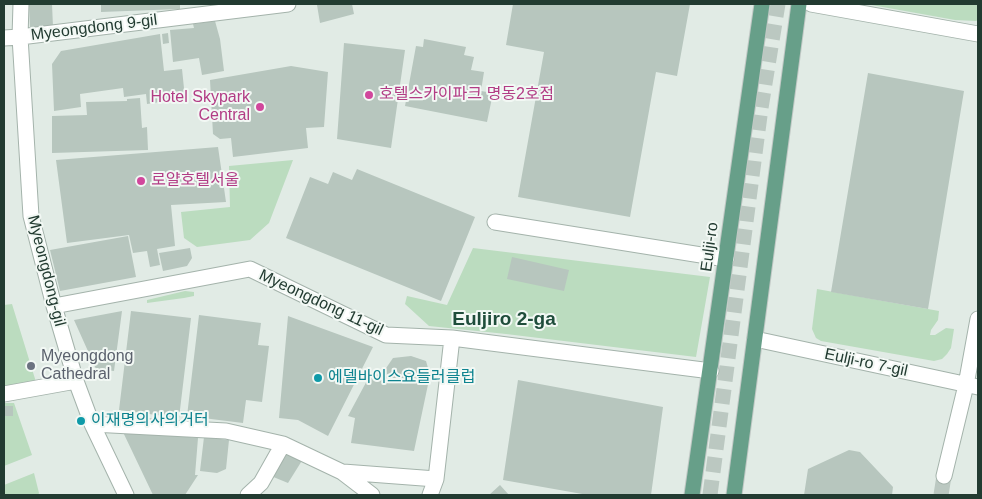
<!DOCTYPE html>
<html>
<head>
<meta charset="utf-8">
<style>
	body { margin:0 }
	#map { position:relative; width:982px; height:499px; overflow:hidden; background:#e1ebe5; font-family:Helvetica,sans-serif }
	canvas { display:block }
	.frame { position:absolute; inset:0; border:5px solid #223b31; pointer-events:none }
</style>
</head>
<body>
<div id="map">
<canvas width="982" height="499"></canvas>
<div class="frame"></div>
</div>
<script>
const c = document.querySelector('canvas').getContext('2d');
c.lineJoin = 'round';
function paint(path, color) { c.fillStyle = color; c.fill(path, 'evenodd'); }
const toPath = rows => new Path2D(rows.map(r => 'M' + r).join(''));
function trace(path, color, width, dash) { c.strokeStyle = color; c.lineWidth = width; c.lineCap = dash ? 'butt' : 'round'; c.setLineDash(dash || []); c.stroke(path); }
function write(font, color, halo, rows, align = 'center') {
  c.font = font + ' Helvetica,"Noto Sans KR",sans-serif'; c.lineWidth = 4; c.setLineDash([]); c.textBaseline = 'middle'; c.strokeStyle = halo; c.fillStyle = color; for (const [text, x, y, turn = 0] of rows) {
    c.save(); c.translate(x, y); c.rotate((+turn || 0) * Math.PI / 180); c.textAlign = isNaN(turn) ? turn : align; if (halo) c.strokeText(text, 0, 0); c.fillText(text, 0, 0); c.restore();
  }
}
const green = toPath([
	[866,4,978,4,978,20,976,21,955,20],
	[293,160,269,223,250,240,197,247,184,238,181,212,230,207,229,166],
	[473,248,710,277,696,357,506,334,429,326,405,304,407,296,447,305],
	[817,289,939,311,938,320,931,330,930,335,935,335,946,328,954,329,951,348,947,354,942,359,934,361,821,341,816,338,812,329],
	[185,291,194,292,194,296,184,298,147,303,147,300],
	[12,304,36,382,4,387,4,305],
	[4,403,14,403,32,455,4,466],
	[34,473,39,493,38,495,4,495,4,485]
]);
const building = toPath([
	[29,4,52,4,53,27,30,28],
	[101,4,180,4,180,9,101,12],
	[320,4,352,4,354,14,320,23,317,5],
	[513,4,690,4,677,76,656,72,630,217,518,197,544,52,506,45],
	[215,21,220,39,224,71,202,75,199,58,173,62,170,30,194,28,193,24],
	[168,33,169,43,163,44,162,34],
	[160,34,164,71,182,69,185,98,147,104,146,94,124,97,123,88,80,94,81,107,54,111,52,64,61,51],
	[424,39,466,47,464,55,474,57,471,70,484,72,481,91,493,93,487,122,405,106,416,46,423,47],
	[344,43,405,50,391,148,337,139],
	[291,66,328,72,324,127,306,128,308,148,233,157,231,138,220,139,213,134,210,80],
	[868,73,964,91,928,309,831,292],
	[140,98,142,128,147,127,148,150,52,153,52,116,87,115,86,102,127,101,127,99],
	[218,147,226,202,171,205,175,246,157,249,160,265,150,267,147,251,133,253,129,235,67,243,56,160],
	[357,169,475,217,441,301,286,238,310,177,328,184,333,172,352,180],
	[128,236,136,277,60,291,50,250],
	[190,248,192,258,187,266,163,271,159,253],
	[512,257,569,270,564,291,507,279],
	[122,311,114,371,96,369,74,320],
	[131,311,191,318,179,418,119,410],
	[199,315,261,323,258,345,269,346,262,402,246,400,243,423,187,416],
	[288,316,373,347,328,436,298,420,279,418],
	[411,356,426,361,430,375,414,451,351,443,355,418,348,416,370,375,382,374,393,358],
	[518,380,663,407,651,495,588,495,503,480],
	[4,406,13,406,13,416,4,416],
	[122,430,155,433,198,438,195,475,198,475,185,495,153,495],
	[204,437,229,440,226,469,217,473,200,471],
	[849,450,860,452,893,487,892,495,804,495,808,469],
	[285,451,303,459,288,483,271,476],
	[500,485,509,495,489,495]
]);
const minorTunnel = toPath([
	[710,495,761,108,778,4],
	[941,495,944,476]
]);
const minor = toPath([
	[21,4,20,37,31,216,54,306,76,381,92,424,126,495],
	[811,4,978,34],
	[4,38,20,37,288,4],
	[495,222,726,259],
	[54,306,250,269,386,335,452,338,711,371],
	[755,339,978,387],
	[4,394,76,381],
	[92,424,226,431,283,444,342,472,372,495],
	[343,472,436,479],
	[944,476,966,385,978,319],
	[248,495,261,483,283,444],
	[430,495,436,479,452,338]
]);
const major = toPath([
	[692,495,762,4],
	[734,495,799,4]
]);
const markers = [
	[369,95,5,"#d1479c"],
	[260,107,5,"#d1479c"],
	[141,181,5,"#d1479c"],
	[31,366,5,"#6b7280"],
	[318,378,5,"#0f9aa8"],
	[81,421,5,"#0f9aa8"]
];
const streetNames = [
	["Myeongdong 9-gil",94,28,-7],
	["Eulji-ro",710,247,-82],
	["Myeongdong-gil",46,271,76],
	["Myeongdong 11-gil",321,303,25],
	["Eulji-ro 7-gil",866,363,12]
];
const hotelNames = [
	["호텔스카이파크 명동2호점",379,95],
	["Hotel Skypark",250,98,"right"],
	["Central",250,116,"right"],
	["로얄호텔서울",151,181]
];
const worshipNames = [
	["Myeongdong",41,357],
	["Cathedral",41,375]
];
const cultureNames = [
	["에델바이스요들러클럽",328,378],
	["이재명의사의거터",91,421]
];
const quarterNames = [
	["Euljiro 2-ga",504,320]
];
paint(green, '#bbdcbf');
paint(building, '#b7c6be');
trace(minorTunnel, '#bbc8c1', 15, [15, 8]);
trace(minor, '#a4b3ab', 17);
trace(major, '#c1c8c5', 17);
trace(minor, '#fff', 15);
trace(major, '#679f89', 15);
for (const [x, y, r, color] of markers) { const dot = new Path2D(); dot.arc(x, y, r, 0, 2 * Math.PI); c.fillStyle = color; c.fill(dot); trace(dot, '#f2f8f4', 2); }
write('16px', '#223b31', '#f2f8f4', streetNames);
write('16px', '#b23c85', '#f2f8f4', hotelNames, 'left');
write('16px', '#5b616d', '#f2f8f4', worshipNames, 'left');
write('16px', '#0d838f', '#f2f8f4', cultureNames, 'left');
write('bold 19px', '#1f4d3b', '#f2f8f4', quarterNames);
</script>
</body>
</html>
